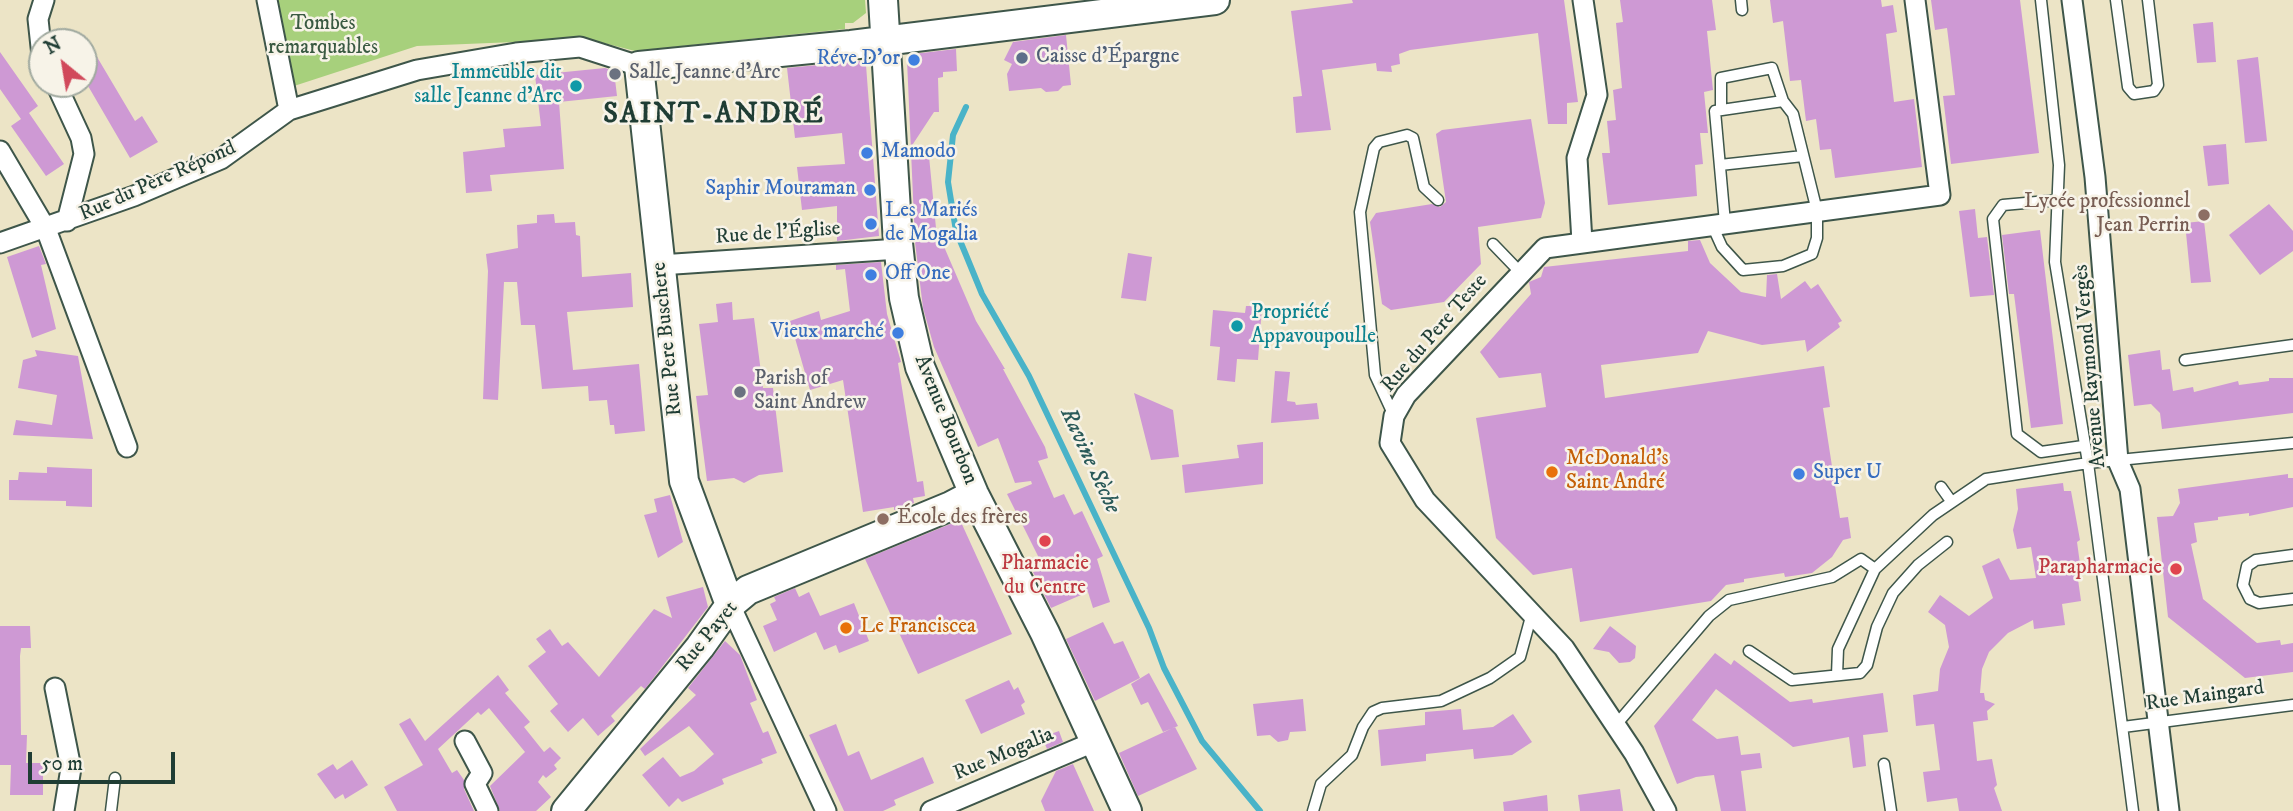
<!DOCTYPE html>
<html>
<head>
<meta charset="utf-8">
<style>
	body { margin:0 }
	#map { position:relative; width:2293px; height:811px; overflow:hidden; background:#ece4c6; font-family:"IM FELL DW Pica",serif }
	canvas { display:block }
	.north { position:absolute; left:28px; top:28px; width:70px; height:70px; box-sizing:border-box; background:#f7f3e8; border:2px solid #a1aaa0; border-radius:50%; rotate:330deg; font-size:19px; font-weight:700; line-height:28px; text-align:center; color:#1f3d34 }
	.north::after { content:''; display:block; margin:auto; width:24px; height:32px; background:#d1495b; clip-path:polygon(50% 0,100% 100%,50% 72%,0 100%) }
	.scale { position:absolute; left:28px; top:752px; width:147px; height:32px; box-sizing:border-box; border:4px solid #1f3d34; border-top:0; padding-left:9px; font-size:21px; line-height:24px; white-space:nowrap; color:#1f3d34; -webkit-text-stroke:5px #f7f3e8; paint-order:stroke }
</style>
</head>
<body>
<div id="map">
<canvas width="2293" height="811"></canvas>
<div class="north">N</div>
<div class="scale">50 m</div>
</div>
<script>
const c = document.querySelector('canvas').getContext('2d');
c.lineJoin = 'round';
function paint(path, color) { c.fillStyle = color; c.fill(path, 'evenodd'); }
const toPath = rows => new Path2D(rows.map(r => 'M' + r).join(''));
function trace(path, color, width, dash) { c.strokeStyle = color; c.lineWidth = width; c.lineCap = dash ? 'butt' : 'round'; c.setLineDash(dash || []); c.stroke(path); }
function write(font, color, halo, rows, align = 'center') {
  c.font = font + ' "IM FELL DW Pica",serif'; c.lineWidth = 5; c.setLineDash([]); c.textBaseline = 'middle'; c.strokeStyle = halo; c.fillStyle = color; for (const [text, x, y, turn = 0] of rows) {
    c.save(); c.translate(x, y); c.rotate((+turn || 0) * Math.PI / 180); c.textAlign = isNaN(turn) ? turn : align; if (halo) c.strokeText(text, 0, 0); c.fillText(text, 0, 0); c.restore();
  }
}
const green = toPath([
	[278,0,865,0,866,13,853,23,845,23,845,29,635,51,588,39,417,46,294,86]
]);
const stream = toPath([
	[966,107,953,135,948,182,956,231,966,255,982,294,1029,376,1149,628,1164,668,1202,741,1260,811]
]);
const building = toPath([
	[1352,0,1564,0,1578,102,1567,103,1567,124,1548,124,1538,33,1410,50,1399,54,1400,64,1391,66,1392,72,1377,71,1376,63,1322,70,1331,130,1296,133,1293,97,1302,96,1291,11,1353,3],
	[1620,0,1712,0,1716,30,1707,31,1713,90,1704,92,1708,133,1700,133,1703,164,1695,165,1697,196,1608,205,1602,153,1610,153,1607,121,1616,120,1613,90,1622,88,1616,23,1623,22],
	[1770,0,1881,0,1882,7,1893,5,1897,32,1886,34,1894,102,1914,99,1922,167,1835,178,1831,149,1820,150,1816,119,1806,121,1801,80,1790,81,1783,21,1773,23],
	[1931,0,2020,0,2039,153,1951,164,1943,96,1955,95,1950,52,1947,28,1935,30],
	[2213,22,2216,62,2197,63,2193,24],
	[84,35,135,121,142,116,158,142,130,158,84,79],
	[1066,35,1071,85,1063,86,1058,91,1046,92,1041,88,1009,91,1007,74,1012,64,1004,60,1013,42],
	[956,49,957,71,943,72,943,77,938,78,939,112,934,112,911,147,928,146,936,228,976,321,1005,369,1003,369,1045,447,1048,458,1038,461,1054,498,1064,494,1074,515,1082,511,1103,556,1097,559,1110,602,1093,608,1088,592,1051,608,1033,572,1044,568,1007,494,1032,484,1031,481,1015,483,998,438,978,447,934,347,923,308,915,242,907,60,913,54],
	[0,52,38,106,29,113,64,164,46,176,11,126,21,119,0,89],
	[2258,57,2267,141,2245,143,2237,60],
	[859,61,866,65,879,236,837,241,837,206,802,210,797,167,845,164,842,133,795,138,787,68],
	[605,68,614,71,617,96,559,102,564,169,490,175,492,191,466,193,463,152,505,147,503,129,541,126,535,75],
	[1531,119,1545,203,1541,218,1478,227,1481,264,1444,302,1391,310,1382,304,1370,222,1376,213,1432,204,1440,207,1446,202,1436,134,1442,130],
	[2226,144,2229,184,2208,186,2203,146],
	[2269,204,2293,231,2293,251,2260,275,2229,235],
	[1975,209,1978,238,1987,237,1994,295,1970,297,1959,211],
	[554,214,555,223,575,222,576,235,580,236,582,277,631,273,633,307,567,312,573,370,639,364,645,431,615,434,614,425,610,425,607,400,589,401,588,386,542,389,535,325,521,325,517,282,504,282,498,400,483,399,488,271,486,254,518,248,517,225,537,223,537,215],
	[2204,221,2211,282,2191,283,2185,223],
	[2040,230,2063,424,2031,428,2014,294,2009,294,2002,235],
	[1700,240,1710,263,1741,292,1766,297,1767,275,1777,274,1781,299,1805,281,1811,289,1818,284,1842,321,1838,323,1840,327,1807,352,1805,340,1762,345,1708,331,1698,353,1601,365,1605,398,1824,366,1830,407,1823,408,1840,518,1848,517,1851,538,1843,540,1832,557,1812,573,1785,577,1784,573,1744,579,1744,582,1726,585,1711,601,1580,622,1572,568,1533,575,1496,538,1476,418,1546,407,1541,373,1499,378,1480,352,1531,294,1529,282,1541,277,1544,267,1688,251,1688,241],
	[39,246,46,264,41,265,56,329,32,338,7,257],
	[1128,253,1152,257,1146,301,1121,298],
	[881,262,887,314,901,362,898,363,917,482,923,481,925,496,913,498,914,503,900,509,894,510,894,507,863,512,843,380,810,390,790,321,819,311,821,320,850,311,845,269,836,270,836,265],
	[732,302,733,320,754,318,763,388,773,388,783,472,759,475,744,483,734,478,707,481,696,396,708,395,699,324,718,322,716,304],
	[1246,306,1262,306,1258,360,1237,359,1235,382,1217,380,1220,347,1210,346,1213,310,1245,313],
	[35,350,78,356,93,439,13,435,16,420,52,425,57,395,18,388,23,360,37,356],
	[2160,350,2162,370,2170,369,2173,391,2193,387,2194,392,2238,381,2239,385,2269,381,2269,378,2293,378,2293,413,2162,429,2160,413,2151,404,2134,406,2128,355],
	[1275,371,1290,372,1287,401,1295,402,1296,405,1317,403,1319,419,1271,423],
	[1134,393,1173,410,1179,457,1151,460],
	[1263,442,1263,484,1185,493,1182,465,1239,458,1237,445],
	[47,467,92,469,92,507,66,506,66,501,9,500,9,480,18,480,19,472,47,473],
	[2288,474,2288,478,2293,478,2293,507,2249,516,2249,513,2218,517,2218,520,2194,523,2197,542,2191,544,2203,599,2257,643,2280,640,2281,645,2293,643,2293,672,2245,678,2168,617,2157,517,2173,516,2180,503,2178,489],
	[2063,483,2064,491,2071,491,2078,529,2080,540,2077,542,2081,571,2077,572,2081,601,2062,604,2065,625,2034,629,2033,620,2008,633,1989,652,1982,669,1980,693,1984,693,1985,700,1995,704,1987,711,1988,720,1973,722,1977,761,1992,759,1997,785,1994,788,2002,811,1959,811,1957,798,1927,802,1923,772,1940,770,1934,724,1916,726,1913,695,1938,691,1940,669,1949,647,1945,625,1928,612,1940,595,1969,616,1993,598,1982,566,1999,558,2010,580,2036,578,2031,547,2017,549,2013,530,2018,509,2016,489],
	[670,495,683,542,658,558,644,515,657,512,654,499],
	[960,520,1012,634,918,674,865,559],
	[703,587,708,607,645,689,641,686,611,716,615,721,598,736,583,718,568,732,550,711,558,704,528,666,546,652,536,639,550,629,562,646,568,642,599,677,654,609,672,618,666,597],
	[795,588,799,597,809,592,820,616,854,603,869,641,839,653,836,645,824,650,816,632,774,652,763,626,777,620,770,604,776,601,774,597],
	[1103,622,1114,644,1123,641,1140,678,1095,701,1066,639],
	[0,626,30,626,31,648,21,648,20,656,21,735,27,735,26,763,43,763,43,795,10,795,11,765,0,765],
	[1610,626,1636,646,1635,658,1630,662,1619,663,1609,652,1593,649],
	[725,641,740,655,757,700,750,703,763,733,768,731,777,753,761,759,763,763,722,779,724,784,682,802,678,798,669,807,642,775,663,757,680,777,694,771,714,754,689,726,645,756,640,749,696,695,688,688],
	[1715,653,1731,665,1734,660,1790,702,1812,699,1813,703,1883,693,1888,732,1863,735,1866,766,1853,768,1849,737,1793,747,1716,689,1692,720,1717,739,1738,736,1741,755,1760,753,1762,768,1741,771,1746,811,1721,811,1714,775,1696,777,1677,784,1654,726],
	[1149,673,1178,726,1163,732,1148,702,1141,705,1131,684],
	[498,675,509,690,505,693,530,722,524,727,544,752,550,747,561,758,554,765,557,769,546,778,543,775,538,782,551,797,536,811,500,811,490,786,525,752,489,708,481,715,478,712,438,749,452,773,457,770,464,780,464,789,474,811,397,811,384,787,423,765,399,724,410,718,425,741],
	[1009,680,1014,690,1018,687,1025,702,1021,705,1025,714,981,734,965,700],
	[1303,699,1306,731,1290,732,1288,740,1278,742,1270,735,1257,736,1253,704],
	[1461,709,1463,730,1493,727,1513,714,1532,742,1512,755,1474,759,1473,749,1426,754,1426,761,1381,766,1378,730,1425,725,1425,712],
	[836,724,848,756,859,751,871,780,923,757,934,783,894,800,896,805,883,811,844,811,809,735],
	[1175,727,1197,769,1138,796,1119,753],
	[1059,731,1063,742,1047,749,1042,737],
	[352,760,368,785,345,799,343,794,335,799,317,774,333,764,337,770],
	[1073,764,1094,811,1045,811,1041,801,1056,771],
	[1620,789,1623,811,1580,811,1578,795],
	[1547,795,1548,811,1504,811,1503,802]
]);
const lane = toPath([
	[1741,0,1742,10],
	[2041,0,2059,165,2055,262,2088,463,2133,811],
	[2116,0,2128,87,2134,94,2154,91,2158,85,2148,0],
	[1721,110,1721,78,1772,68,1783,101],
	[1720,165,1803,156],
	[2059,200,2003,205,1993,219,2017,434,2041,452,2083,446],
	[1712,225,1722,247,1743,270,1783,266,1812,254,1817,238,1817,211,1793,114,1783,101,1715,111,1725,223],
	[1493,244,1520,272],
	[2185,360,2293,345],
	[1394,416,1375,375,1360,212,1374,148,1379,142,1407,135,1413,138,1424,187,1438,200],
	[1941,487,1951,501],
	[2293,555,2256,560,2247,566,2243,585,2250,599,2259,603,2293,599],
	[1749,651,1792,680,1860,673,1867,665,1877,627,1893,593,1918,565,1947,542],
	[1837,675,1838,649,1875,569,1933,515,1986,479,2088,463,2293,443],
	[1615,726,1709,616,1729,600,1832,577,1861,559,1875,569],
	[2123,727,2293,705],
	[1884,764,1891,811],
	[111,811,115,778],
	[1313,811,1321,784,1352,755,1363,727,1373,712,1382,708,1441,701,1490,678,1520,657,1532,613]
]);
const street = toPath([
	[267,0,289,110],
	[2072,0,2095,177,2118,461,2130,489,2169,811],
	[42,56,38,19,44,0],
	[56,84,81,138,84,154,67,221],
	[0,151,46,229,127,447],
	[1582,242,1577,158,1597,95,1583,0],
	[0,243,134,196,221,159,289,110,417,70,516,53,580,47,639,66],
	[660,265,899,249],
	[730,605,826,811],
	[55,688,71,768,64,811],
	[465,741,482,773,475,784,488,811],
	[931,811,1096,741],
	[1666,811,1634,753,1564,648,1425,500,1390,443,1394,416,1406,395,1545,248,1940,195,1915,0]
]);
const secondary = toPath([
	[883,0,898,243,904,298,920,367,974,494,1045,633,1127,811],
	[730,605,684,481,639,66,851,45,1215,0],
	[566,811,700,647,730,605,748,590,951,506,974,494]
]);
const markers = [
	[1022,58,7,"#5c6f8a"],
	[914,60,7,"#3f7fe0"],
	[615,74,7,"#6b7280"],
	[576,86,7,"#0f9aa8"],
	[867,153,7,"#3f7fe0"],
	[870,190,7,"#3f7fe0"],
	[2204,215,7,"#8d6e63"],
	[871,224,7,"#3f7fe0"],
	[871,275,7,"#3f7fe0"],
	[1237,326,7,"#0f9aa8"],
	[898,333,7,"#3f7fe0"],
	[740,392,7,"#6b7280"],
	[1552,472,7,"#e8710a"],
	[1799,474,7,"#3f7fe0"],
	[883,519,7,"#8d6e63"],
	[1045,541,7,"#e0444e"],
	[2176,569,7,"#e0444e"],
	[846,628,7,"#e8710a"]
];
const parkNames = [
	["Tombes",323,25],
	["remarquables",323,49]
];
const serviceNames = [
	["Caisse d'Épargne",1036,58]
];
const shopNames = [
	["Réve D'or",900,60,"right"],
	["Mamodo",881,153],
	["Saphir Mouraman",856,190,"right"],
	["Les Mariés",885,212],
	["de Mogalia",885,236],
	["Off One",885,275],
	["Vieux marché",884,333,"right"],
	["Super U",1813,474]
];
const cultureNames = [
	["Immeuble dit",562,74],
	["salle Jeanne d'Arc",562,98],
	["Propriété",1251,314,"left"],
	["Appavoupoulle",1251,338,"left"]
];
const worshipNames = [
	["Salle Jeanne d'Arc",629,74],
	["Parish of",754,380],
	["Saint Andrew",754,404]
];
const streetNames = [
	["Rue du Père Répond",158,182,-24],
	["Rue de l'Église",778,234,-4],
	["Rue du Pere Teste",1435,334,-49],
	["Rue Pere Buschere",668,339,-96],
	["Avenue Raymond Vergès",2091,366,-95],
	["Avenue Bourbon",945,420,68],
	["Rue Payet",708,637,-51],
	["Rue Maingard",2205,697,-8],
	["Rue Mogalia",1004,755,-23]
];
const educationNames = [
	["Lycée professionnel",2190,203],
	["Jean Perrin",2190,227],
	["École des frères",897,519,"left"]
];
const foodNames = [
	["McDonald's",1566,460],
	["Saint André",1566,484],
	["Le Franciscea",860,628]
];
const healthNames = [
	["Pharmacie",1045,565],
	["du Centre",1045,589],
	["Parapharmacie",2162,569,"right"]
];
const waterNames = [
	["Ravine Sèche",1089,461,65]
];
const districtNames = [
	["SAINT-ANDRÉ",714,116]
];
paint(green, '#a7d07c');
trace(stream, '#49b3c8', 6);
paint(building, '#ce99d4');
trace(lane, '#3e564a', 13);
trace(street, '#3e564a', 23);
trace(secondary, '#3e564a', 32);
trace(lane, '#fff', 10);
trace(street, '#fff', 19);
trace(secondary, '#fff', 28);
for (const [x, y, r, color] of markers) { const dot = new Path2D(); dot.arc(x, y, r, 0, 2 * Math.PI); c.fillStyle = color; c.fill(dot); trace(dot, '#f7f3e8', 2.5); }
write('21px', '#3a5a42', '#f7f3e8', parkNames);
write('21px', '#4e5e75', '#f7f3e8', serviceNames, 'left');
write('21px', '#366cbe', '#f7f3e8', shopNames, 'left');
write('21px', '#0d838f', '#f7f3e8', cultureNames, 'right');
write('21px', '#5b616d', '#f7f3e8', worshipNames, 'left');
write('21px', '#1f3d34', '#f7f3e8', streetNames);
write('21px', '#785e54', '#f7f3e8', educationNames, 'right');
write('21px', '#c56008', '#f7f3e8', foodNames, 'left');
write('21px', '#be3a42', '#f7f3e8', healthNames);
write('italic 23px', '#2a5a59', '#f7f3e8', waterNames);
c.letterSpacing = '2px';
write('bold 28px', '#1f3d34', '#f7f3e8', districtNames);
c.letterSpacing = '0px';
</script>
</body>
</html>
